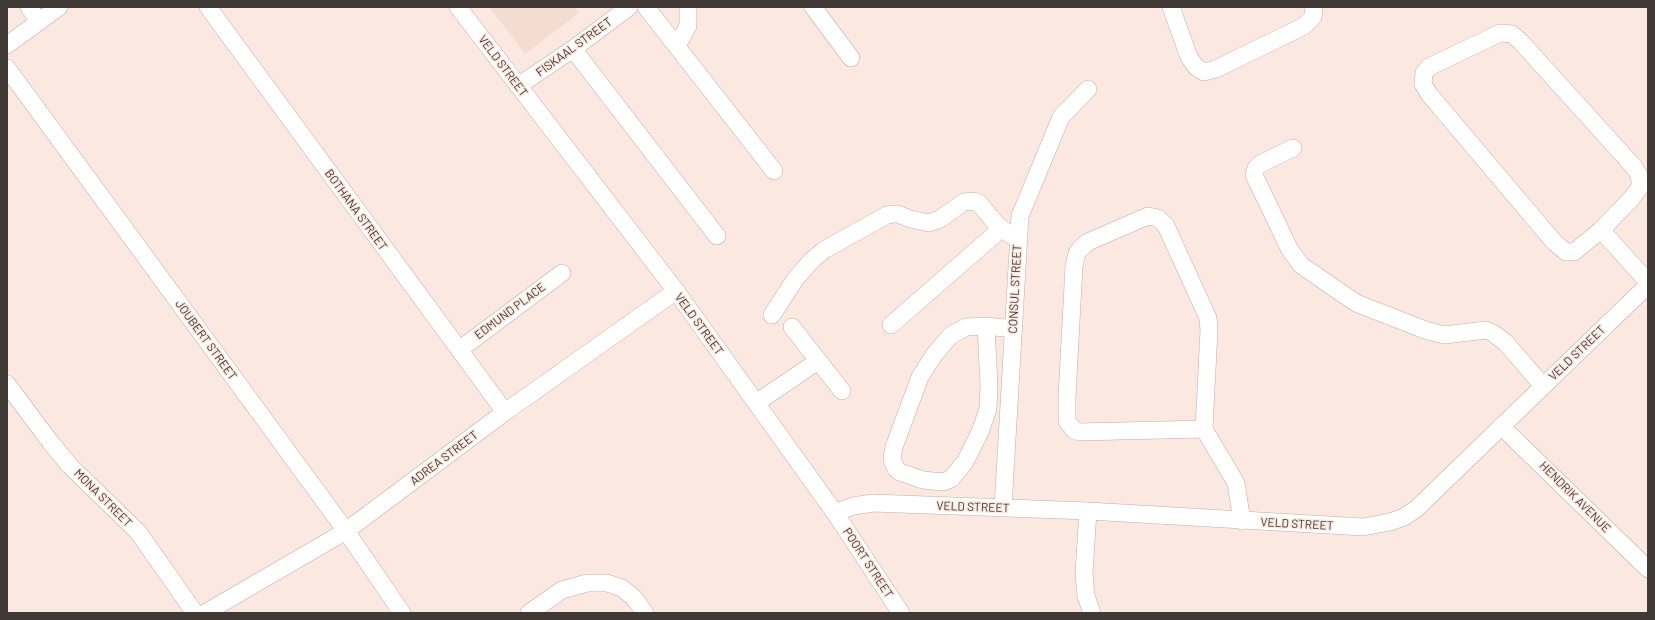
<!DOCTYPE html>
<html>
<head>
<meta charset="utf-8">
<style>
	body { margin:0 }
	#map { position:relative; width:1655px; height:620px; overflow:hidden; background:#fbe9e1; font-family:Barlow,sans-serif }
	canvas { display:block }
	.frame { position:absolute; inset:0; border:8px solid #403936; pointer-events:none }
</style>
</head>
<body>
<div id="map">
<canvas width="1655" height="620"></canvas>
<div class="frame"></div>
</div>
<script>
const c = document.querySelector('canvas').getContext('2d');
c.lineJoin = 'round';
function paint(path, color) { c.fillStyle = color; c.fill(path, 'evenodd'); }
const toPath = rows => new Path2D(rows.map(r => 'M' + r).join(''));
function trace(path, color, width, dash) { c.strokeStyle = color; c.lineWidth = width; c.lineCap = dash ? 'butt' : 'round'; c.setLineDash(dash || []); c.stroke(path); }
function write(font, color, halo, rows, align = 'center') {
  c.font = font + ' Barlow,sans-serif'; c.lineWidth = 3; c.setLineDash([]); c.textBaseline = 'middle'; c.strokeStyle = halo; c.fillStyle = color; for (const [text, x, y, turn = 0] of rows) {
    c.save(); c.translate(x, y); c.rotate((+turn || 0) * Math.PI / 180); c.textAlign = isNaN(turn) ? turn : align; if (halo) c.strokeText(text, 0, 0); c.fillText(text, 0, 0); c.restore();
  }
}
const built = toPath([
	[489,7,574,7,579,13,525,54]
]);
const minor = toPath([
	[29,7,39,22],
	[208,7,505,412],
	[458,7,676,291,835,513,901,613],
	[646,7,774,171],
	[813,7,851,58],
	[1171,7,1189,57,1196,67,1204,72,1216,69,1304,26,1313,17,1314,7],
	[1500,33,1512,34,1521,42,1634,167,1639,175,1640,181,1640,187,1632,198,1601,230,1574,252,1566,252,1554,242,1429,94,1423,84,1424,73,1429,67,1500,33],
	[7,45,59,7],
	[677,46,688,26,688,7],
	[573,49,717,236],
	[7,68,346,531,402,613],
	[518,86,573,49,629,7],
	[1293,148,1260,164,1256,168,1254,175,1290,250,1301,265,1356,303,1425,330,1444,335,1486,330,1493,333,1506,343,1543,386],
	[1601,230,1648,282],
	[772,315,796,278,812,260,824,250,887,215,893,214,898,214,910,219,929,223,940,219,964,202,974,201,979,203,997,225,1018,240],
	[891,325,1001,229],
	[986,326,989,386,988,409,980,432,965,462,951,479,943,482,923,480,900,472,896,469,892,459,894,447,920,377,934,355,950,336,966,327,986,326,1013,329],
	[792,327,842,391],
	[459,350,562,273],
	[7,384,51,443,70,466,138,532,195,613],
	[756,403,818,361],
	[1501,426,1648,569],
	[1204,429,1079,432,1074,430,1067,421,1067,397,1074,266,1077,253,1080,249,1088,242,1148,216,1158,218,1166,226,1208,318,1209,330,1204,429,1236,483,1242,521],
	[1003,508,1020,216,1061,117,1088,89],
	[1088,511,1084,573,1086,596,1092,613],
	[835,513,853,506,873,503,1088,511,1363,527,1390,522,1404,517,1416,509,1648,285],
	[205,613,346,531,505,412,676,291],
	[529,613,562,590,587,583,607,583,622,588,634,598,645,613]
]);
const streetNames = [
	["FISKAAL STREET",574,47,-36],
	["VELD STREET",503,66,53],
	["BOTHANA STREET",356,210,54],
	["CONSUL STREET",1015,289,-87],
	["EDMUND PLACE",510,311,-37],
	["VELD STREET",699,324,54],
	["JOUBERT STREET",206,340,54],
	["VELD STREET",1577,353,-44],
	["ADREA STREET",444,458,-37],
	["HENDRIK AVENUE",1575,497,45],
	["MONA STREET",103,498,45],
	["VELD STREET",973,507,2],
	["VELD STREET",1297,524,3],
	["POORT STREET",868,563,57]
];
paint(built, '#f5dcd1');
trace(minor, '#bfaea7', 18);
trace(minor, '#fff', 17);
write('12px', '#403936', '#fbe9e1', streetNames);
</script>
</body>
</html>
